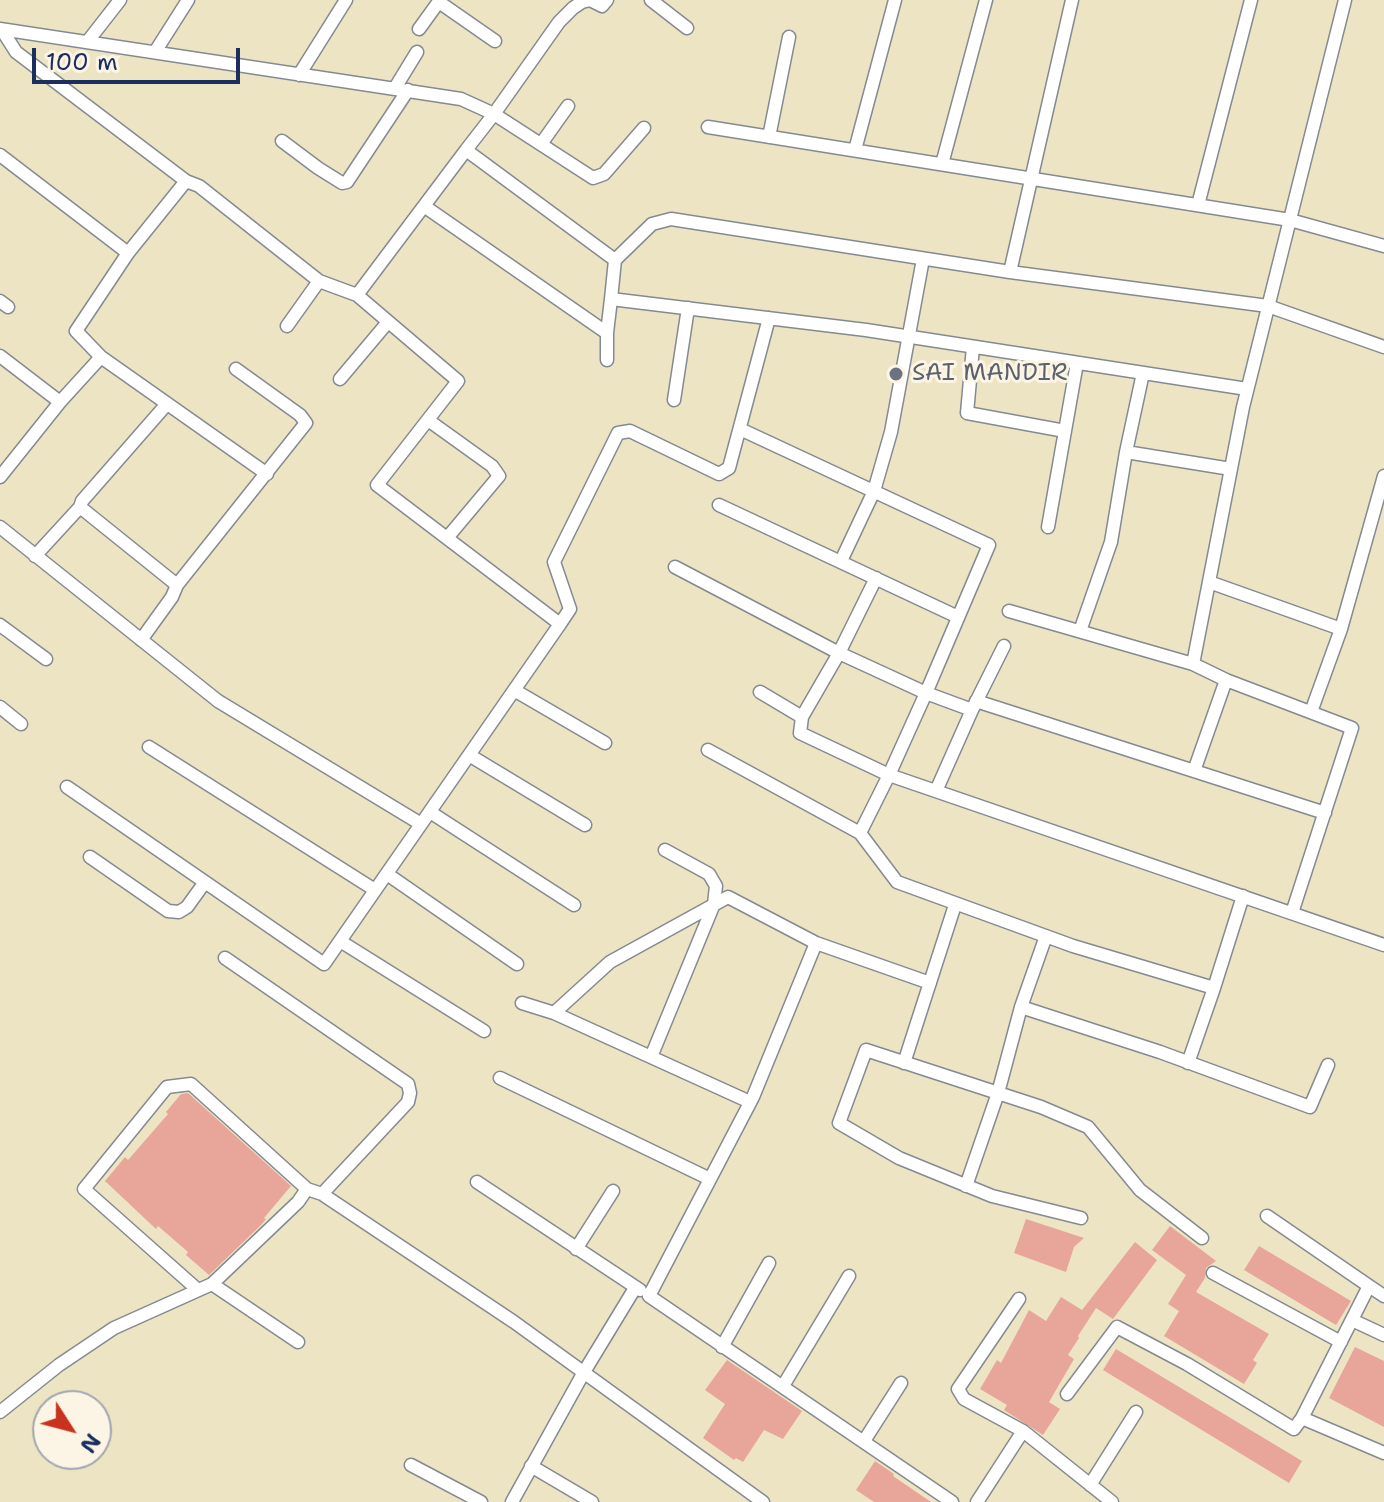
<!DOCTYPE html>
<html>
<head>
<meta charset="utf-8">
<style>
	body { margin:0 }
	#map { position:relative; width:1384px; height:1502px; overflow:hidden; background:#ede4c4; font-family:"Shantell Sans",sans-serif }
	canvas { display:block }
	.north { position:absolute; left:32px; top:1390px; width:80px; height:80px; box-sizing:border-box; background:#fcf5e5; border:2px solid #a2a6af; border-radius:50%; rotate:126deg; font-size:22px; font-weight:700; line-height:32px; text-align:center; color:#1b2f5e }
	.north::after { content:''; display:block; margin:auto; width:28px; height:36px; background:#c8321e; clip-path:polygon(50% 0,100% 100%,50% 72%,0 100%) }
	.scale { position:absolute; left:32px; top:48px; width:208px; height:36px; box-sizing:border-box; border:4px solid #1b2f5e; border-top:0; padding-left:10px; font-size:24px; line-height:28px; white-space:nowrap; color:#1b2f5e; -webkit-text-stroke:6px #fcf5e5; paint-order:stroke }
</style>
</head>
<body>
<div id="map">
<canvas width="1384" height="1502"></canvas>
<div class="north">N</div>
<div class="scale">100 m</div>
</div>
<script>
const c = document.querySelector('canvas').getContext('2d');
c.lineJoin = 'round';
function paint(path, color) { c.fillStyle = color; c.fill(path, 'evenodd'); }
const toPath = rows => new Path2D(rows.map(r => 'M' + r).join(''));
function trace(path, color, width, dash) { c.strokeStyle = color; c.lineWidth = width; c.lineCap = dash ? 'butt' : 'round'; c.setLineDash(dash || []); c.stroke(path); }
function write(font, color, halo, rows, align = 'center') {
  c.font = font + ' "Shantell Sans",sans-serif'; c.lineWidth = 6; c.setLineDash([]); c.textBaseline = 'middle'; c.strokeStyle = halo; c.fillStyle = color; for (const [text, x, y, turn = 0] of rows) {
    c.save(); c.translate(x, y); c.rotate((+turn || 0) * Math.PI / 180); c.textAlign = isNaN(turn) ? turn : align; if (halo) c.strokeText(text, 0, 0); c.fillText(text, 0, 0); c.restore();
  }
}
const building = toPath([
	[188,1093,291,1186,264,1218,266,1219,261,1225,209,1275,186,1255,188,1252,158,1226,156,1229,105,1181,125,1157,128,1160,168,1114,166,1112,181,1094],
	[1026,1219,1084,1238,1074,1247,1066,1272,1014,1253],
	[1170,1226,1216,1261,1206,1268,1205,1278,1196,1292,1269,1334,1253,1360,1257,1363,1244,1384,1164,1336,1179,1311,1168,1304,1186,1275,1152,1250],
	[1135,1242,1157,1260,1113,1319,1096,1308,1078,1336,1079,1338,1068,1355,1074,1359,1049,1402,1060,1409,1043,1435,1004,1410,1007,1405,980,1389,997,1360,1001,1363,1029,1310,1046,1321,1061,1297,1082,1310],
	[1259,1246,1351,1301,1336,1325,1244,1270],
	[1355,1347,1384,1361,1384,1427,1329,1398],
	[1116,1349,1302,1461,1289,1483,1103,1370],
	[727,1360,802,1411,783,1439,764,1430,743,1462,736,1458,734,1460,703,1438,725,1404,705,1390],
	[875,1461,894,1474,893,1476,931,1502,874,1502,856,1490]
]);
const minor = toPath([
	[607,0,602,6,590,0,582,2,573,8,559,22,494,114,593,178,604,174,644,128],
	[651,0,687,28],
	[439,2,495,41],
	[0,29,461,99,494,114,466,150],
	[419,29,440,0],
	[2,30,16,52,186,181,199,186,319,281,357,295],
	[88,41,120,0],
	[155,52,188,0],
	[299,75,346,0],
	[395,88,417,52],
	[708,127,1290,220,1384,246],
	[769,137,789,37],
	[282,141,318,168,342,183,347,182,408,90],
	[541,144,568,106],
	[855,150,895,0],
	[0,155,128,253],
	[942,164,986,0],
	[186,181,128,253,76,331,101,357,267,474],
	[1198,205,1251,0],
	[424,206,607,333,611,299],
	[615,260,652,224,671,219,1010,272,1072,0],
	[1010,272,1268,306,1384,347],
	[0,301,8,307],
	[769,318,729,468,719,474,630,431,618,433,554,562,570,609,560,624,377,485,458,381,357,295,466,150,615,260,611,299,866,330,1247,389],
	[287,326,319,281],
	[607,333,607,360],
	[973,347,967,413,1065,431],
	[0,356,60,402],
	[340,379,388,322],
	[674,400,688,308],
	[428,420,492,466,499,476,447,538],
	[740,429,989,545,926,693,972,710,1004,646],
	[1126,452,1143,373],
	[0,477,60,402,101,357],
	[719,505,958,617],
	[80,507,177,585],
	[0,527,218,701,421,824],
	[1048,527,1077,363],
	[35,556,80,507,82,501,166,405],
	[841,561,874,491,891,432,923,259],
	[675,567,839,653,926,693,889,775,800,733,802,717,839,653,876,578],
	[1209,582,1341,629],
	[1009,611,1193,664,1226,680,1352,728,1292,913],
	[0,625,46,659],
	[1080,631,1111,542,1126,452,1231,469],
	[141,640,172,597,177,585,306,423,300,415,236,369],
	[1193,664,1243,407,1345,0],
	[514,690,605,743],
	[760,692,802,717],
	[976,701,1325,813],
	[0,707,21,724],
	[1311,712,1341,629,1384,476],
	[149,747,375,890],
	[708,750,860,833,889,775,1384,945],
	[469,755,585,825],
	[1194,771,1226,680],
	[67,787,324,964,560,624],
	[936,791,972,710],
	[430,812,574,905],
	[860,833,897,882,1073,946,1214,988,1243,896],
	[90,857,168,911,179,912,187,907,205,882],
	[387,874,517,964],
	[340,941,484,1031],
	[225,958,408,1084,410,1093,408,1102,322,1194],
	[930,983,816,943,753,1097,649,1296,952,1502],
	[522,1003,554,1013],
	[1021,1007,1046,936],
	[651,1057,714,904,716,886,709,874,665,850],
	[904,1063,955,905],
	[1188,1063,1214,988],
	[500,1078,710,1179],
	[750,1102,554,1013,610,962,728,897,816,943],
	[477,1182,640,1290],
	[966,1186,998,1093,1021,1007,1160,1052,1310,1107,1328,1065],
	[1267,1216,1369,1286,1302,1418],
	[1081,1218,992,1196,899,1158,839,1123,866,1050,1041,1107,1088,1127,1140,1190,1202,1238],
	[576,1249,613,1191],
	[1213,1273,1341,1342],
	[212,1284,298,1342],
	[1369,1286,1384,1296],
	[198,1290,84,1189,167,1087,191,1084,307,1189],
	[1019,1299,958,1389,964,1399,1023,1431],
	[1352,1320,1384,1335],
	[722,1347,769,1263],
	[783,1386,849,1276],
	[1067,1394,1117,1327,1187,1364,1294,1429,1302,1418,1384,1453],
	[0,1412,59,1365,114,1328,212,1284,298,1202,307,1189,322,1194,514,1322,763,1502],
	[864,1441,901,1383],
	[411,1465,481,1502],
	[531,1466,592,1502],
	[1090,1485,1136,1412],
	[512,1502,584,1372,635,1288],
	[977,1502,1023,1431,1112,1502]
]);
const markers = [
	[896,374,8,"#6b7280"]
];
const worshipNames = [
	["SAI MANDIR",912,374]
];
paint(building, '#e8a69a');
trace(minor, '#848a91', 15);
trace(minor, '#fff', 12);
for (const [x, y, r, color] of markers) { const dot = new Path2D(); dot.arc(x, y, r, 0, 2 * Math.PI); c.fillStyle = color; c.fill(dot); trace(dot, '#fcf5e5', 3); }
write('24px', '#5b616d', '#fcf5e5', worshipNames, 'left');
</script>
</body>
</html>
